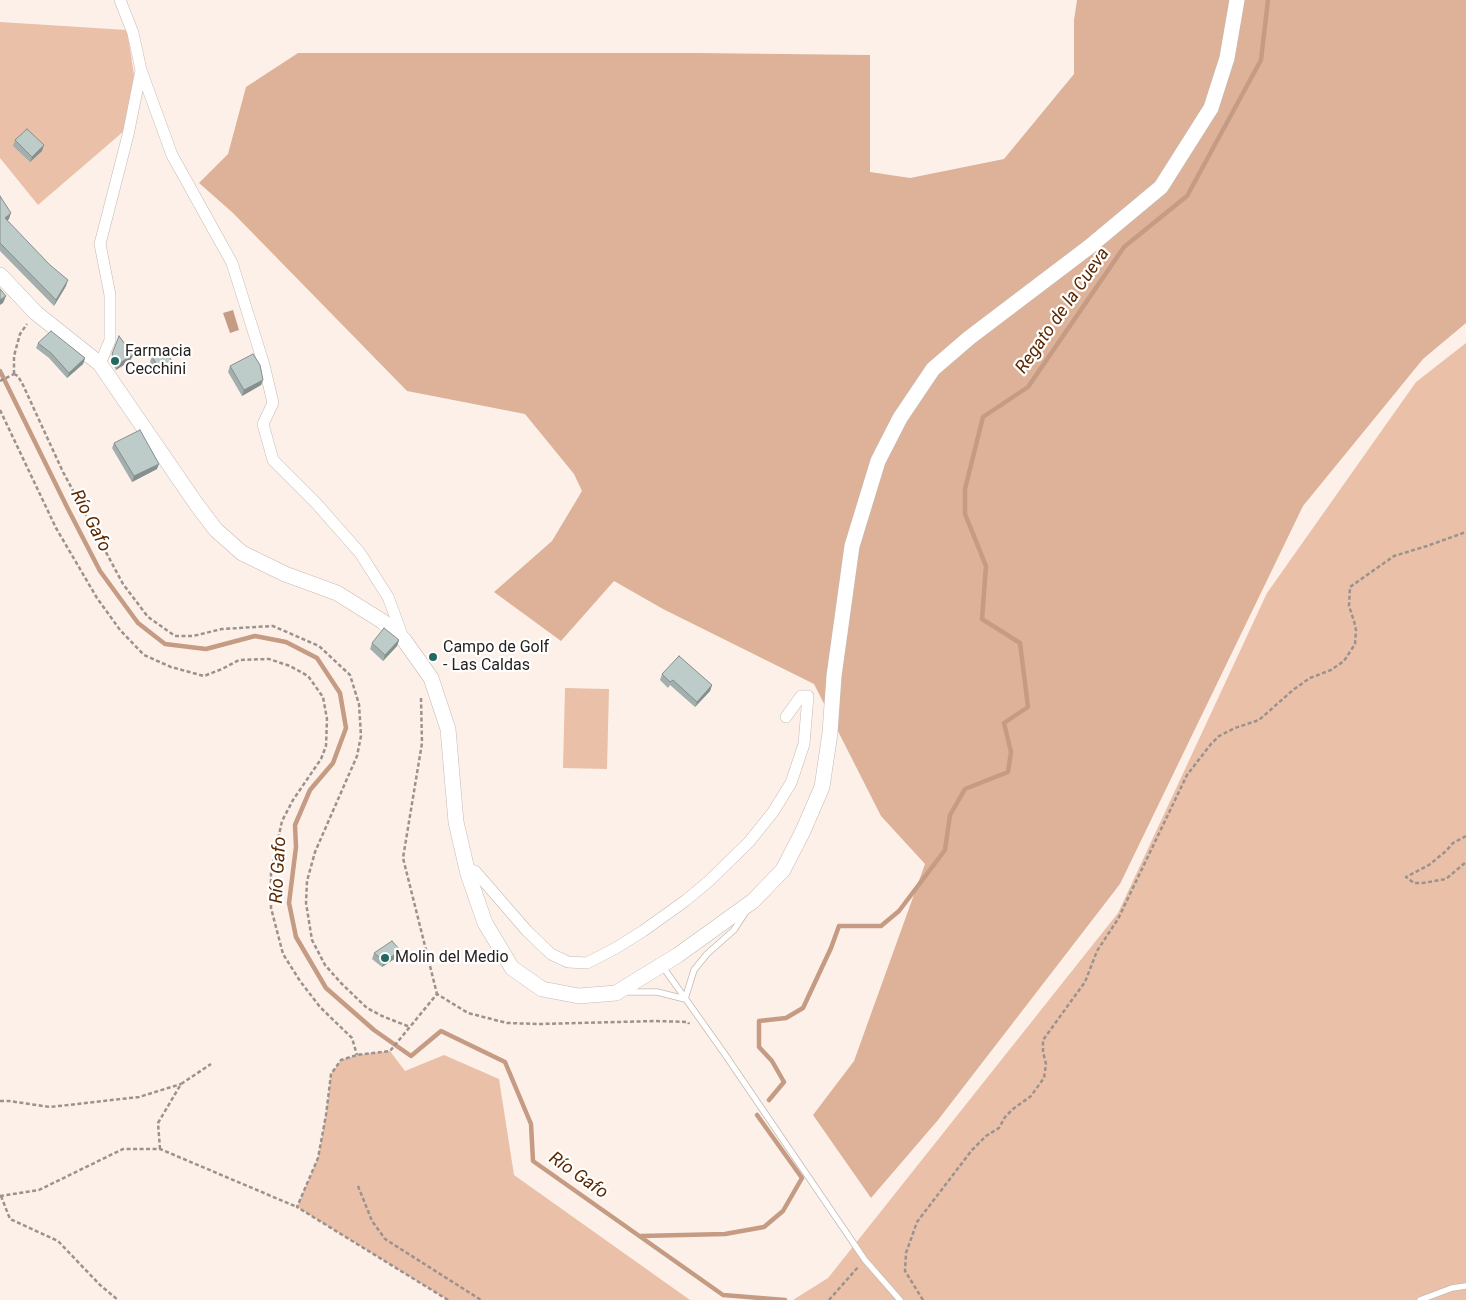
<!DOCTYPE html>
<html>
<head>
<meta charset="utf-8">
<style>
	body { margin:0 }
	canvas { display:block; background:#fcf0e9 }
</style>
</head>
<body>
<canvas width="1466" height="1300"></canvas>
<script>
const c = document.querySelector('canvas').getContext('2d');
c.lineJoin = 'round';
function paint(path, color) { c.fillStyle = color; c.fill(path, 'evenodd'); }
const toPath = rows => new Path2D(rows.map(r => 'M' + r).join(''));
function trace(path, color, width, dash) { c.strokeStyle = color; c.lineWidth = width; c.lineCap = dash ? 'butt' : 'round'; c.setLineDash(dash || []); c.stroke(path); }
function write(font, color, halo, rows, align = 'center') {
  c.font = font + ' Roboto,sans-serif'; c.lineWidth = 4.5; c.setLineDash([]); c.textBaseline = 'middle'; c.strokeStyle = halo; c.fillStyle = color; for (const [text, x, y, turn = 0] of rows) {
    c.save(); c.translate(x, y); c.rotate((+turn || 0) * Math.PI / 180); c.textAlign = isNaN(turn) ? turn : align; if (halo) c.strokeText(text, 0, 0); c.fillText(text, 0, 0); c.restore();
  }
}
const green = toPath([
	[0,22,127,30,134,75,124,131,38,205,0,158],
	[1466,343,1466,1300,793,1300,828,1278,1118,913,1267,593,1416,382],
	[565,688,609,689,607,769,563,768],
	[390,1051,405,1071,444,1055,499,1079,514,1175,690,1300,448,1300,297,1207,318,1158,326,1115,331,1074,341,1060,357,1055]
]);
const forest = toPath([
	[1077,0,1466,0,1466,323,1423,359,1303,506,1120,884,938,1120,871,1198,813,1115,854,1061,925,864,881,816,814,684,663,609,614,581,561,641,494,592,552,541,582,491,574,474,525,414,407,391,233,213,199,183,228,154,246,87,298,53,695,53,870,55,870,172,910,178,1004,159,1074,74,1074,20]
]);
const water = toPath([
	[233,310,239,330,230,333,223,313]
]);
const stream = toPath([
	[0,371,67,507,100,571,138,623,165,644,206,649,255,636,286,642,317,658,340,693,346,728,333,763,310,790,295,825,296,847,289,903,296,937,326,988,374,1030,411,1056,441,1031,505,1062,531,1124,533,1161,723,1295,785,1300],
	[769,1100,784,1082,772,1061,759,1047,759,1021,786,1018,803,1008,831,948,839,926,881,926,899,911,945,850,950,815,965,789,1008,772,1011,752,1004,723,1028,707,1020,643,982,619,986,566,965,514,965,489,983,417,1028,387,1124,247,1187,196,1261,60,1268,0],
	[641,1236,725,1234,764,1227,783,1211,802,1178,757,1115]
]);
const path = toPath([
	[14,374,18,376,23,385,63,472,123,584,148,617,175,636,193,636,222,629,273,626,319,646,350,675,359,704,361,736,357,756,315,852,307,881,306,903,312,940,325,965,341,983,367,1008,382,1016,410,1027],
	[14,374,14,356,20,334,27,324],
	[0,381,14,374],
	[0,410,56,528,97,598,120,630,144,655,171,667,204,676,222,669,239,660,269,659,290,666,308,676,323,697,327,719,326,746,321,759,293,800,282,821,271,872,271,908,283,954,300,981,320,1007,352,1038,357,1055],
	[421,698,422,743,403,858,437,994],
	[1466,836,1453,843,1446,851,1429,865,1406,877,1414,883,1423,883,1446,879,1466,862],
	[0,1101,9,1101,50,1107,139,1097,181,1084],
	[160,1149,158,1123,181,1084,211,1064],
	[358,1186,372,1221,385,1239,481,1300],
	[0,1196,39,1190,123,1149,160,1149,297,1207],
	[1,1196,10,1219,58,1241,100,1285,118,1300],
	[448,1300,297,1207,318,1158,326,1115,331,1074,341,1060,357,1055,390,1051,437,994,468,1013,507,1023,540,1024,656,1021,688,1022,689,1024],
	[829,1300,859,1266],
	[923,1300,905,1271,906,1253,917,1222,972,1150,986,1136,999,1128,1005,1117,1013,1109,1031,1096,1044,1078,1046,1064,1043,1052,1043,1040,1085,982,1097,951,1118,919,1187,775,1211,744,1219,736,1235,728,1259,720,1293,690,1310,678,1331,670,1344,661,1355,644,1356,630,1354,621,1349,606,1350,587,1394,556,1427,546,1466,532]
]);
const service = toPath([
	[663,967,724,1053,865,1260,900,1300],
	[624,992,657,992,685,999,694,970,707,954,734,930,745,913],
	[1420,1300,1452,1288,1466,1286]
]);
const minor = toPath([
	[141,70,172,155,232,263,264,365,273,403,263,424,273,460,316,503,360,553,388,597,404,640],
	[100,364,110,340,110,295,100,244,128,135,141,70,133,33,120,0],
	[467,869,475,871,527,931,551,954,568,962,587,963,616,948,643,931,685,901,709,881,749,842,773,812,791,783,804,744,808,696,801,696,786,717]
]);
const tertiary = toPath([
	[0,275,36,313,100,364,197,505,216,530,242,553,285,574,337,593,382,621,404,640,431,678,448,729,456,822,468,874,485,923,512,968,542,989,579,996,616,993,678,955,753,901,783,870,803,831,822,787,830,733,834,676,852,546,878,461,900,418,933,369,969,338,1089,247,1161,187,1211,108,1227,58,1237,0]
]);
const wall = toPath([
	[15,140,42,151,30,162,13,146],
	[0,196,9,219,7,221,66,286,54,306,0,251],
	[119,336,133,355,130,361,116,370,110,360],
	[38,343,85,358,83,364,67,378,49,358,36,348],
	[152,356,171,369,158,376,150,362],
	[230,366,263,380,261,385,242,396,228,372],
	[114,443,157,469,132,482,112,448],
	[399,640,397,646,383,661,370,649,372,643],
	[662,674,712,685,710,691,695,707,670,685,668,688,660,680],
	[374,953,399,956,382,967,372,959]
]);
const shadedWall = toPath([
	[44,145,42,151,30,162,32,157],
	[11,213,9,219,3,224,5,218],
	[68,280,66,286,54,306,56,300],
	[6,296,3,303,0,305,0,300],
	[133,355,130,361,116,370,118,364],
	[85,358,83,364,67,378,69,373],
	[173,363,171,369,158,376,160,371],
	[263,380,261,385,242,396,244,390],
	[159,464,157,469,132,482,134,476],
	[399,640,397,646,383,661,385,655],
	[712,685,710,691,695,707,697,702],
	[401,951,399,956,382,967,384,961]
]);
const building = toPath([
	[27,129,44,145,32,157,15,140,27,129],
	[0,196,11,213,5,218,50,265,68,280,56,300,0,243,0,196],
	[0,289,6,296,0,300,0,289],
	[51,331,85,358,69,373,51,353,38,343,51,331],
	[119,336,133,355,118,364,112,354,119,336],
	[165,349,173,363,160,371,152,356,165,349],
	[253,354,260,365,263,380,244,390,230,366,253,354],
	[140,430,159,464,134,476,114,443,140,430],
	[384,628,399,640,385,655,372,643,384,628],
	[679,656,712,685,697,702,673,680,670,682,662,674,679,656],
	[392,941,401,951,384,961,374,953,392,941]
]);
const markers = [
	[115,361,5,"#22695f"],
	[433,657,5,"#22695f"],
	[385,958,5,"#22695f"]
];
const poiNames = [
	["Farmacia",125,352],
	["Cecchini",125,370],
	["Campo de Golf",443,648],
	["- Las Caldas",443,666],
	["Molin del Medio",395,958]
];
const waterNames = [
	["Regato de la Cueva",1063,311,-55],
	["Río Gafo",90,521,63],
	["Río Gafo",279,870,-87],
	["Río Gafo",578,1176,35]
];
paint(green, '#eac1a8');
paint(forest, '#ddb299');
paint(water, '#c59c83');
trace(stream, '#c59c83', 4.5);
trace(service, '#c5bab3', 7);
trace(minor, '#c5bab3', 12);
trace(tertiary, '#c5bab3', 16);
trace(path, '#9b928e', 2.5, [4, 2.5]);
trace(service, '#fff', 5.5);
trace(minor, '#fff', 11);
trace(tertiary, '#fff', 15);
paint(wall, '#a3afad');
paint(shadedWall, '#858f8d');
paint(building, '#beccc9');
trace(building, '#858f8d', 1);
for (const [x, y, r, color] of markers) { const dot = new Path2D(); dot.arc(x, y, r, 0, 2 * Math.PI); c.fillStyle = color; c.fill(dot); trace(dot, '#fff', 2); }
write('16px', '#272220', '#fff', poiNames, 'left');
write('italic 18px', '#5c2800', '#fff', waterNames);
</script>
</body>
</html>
